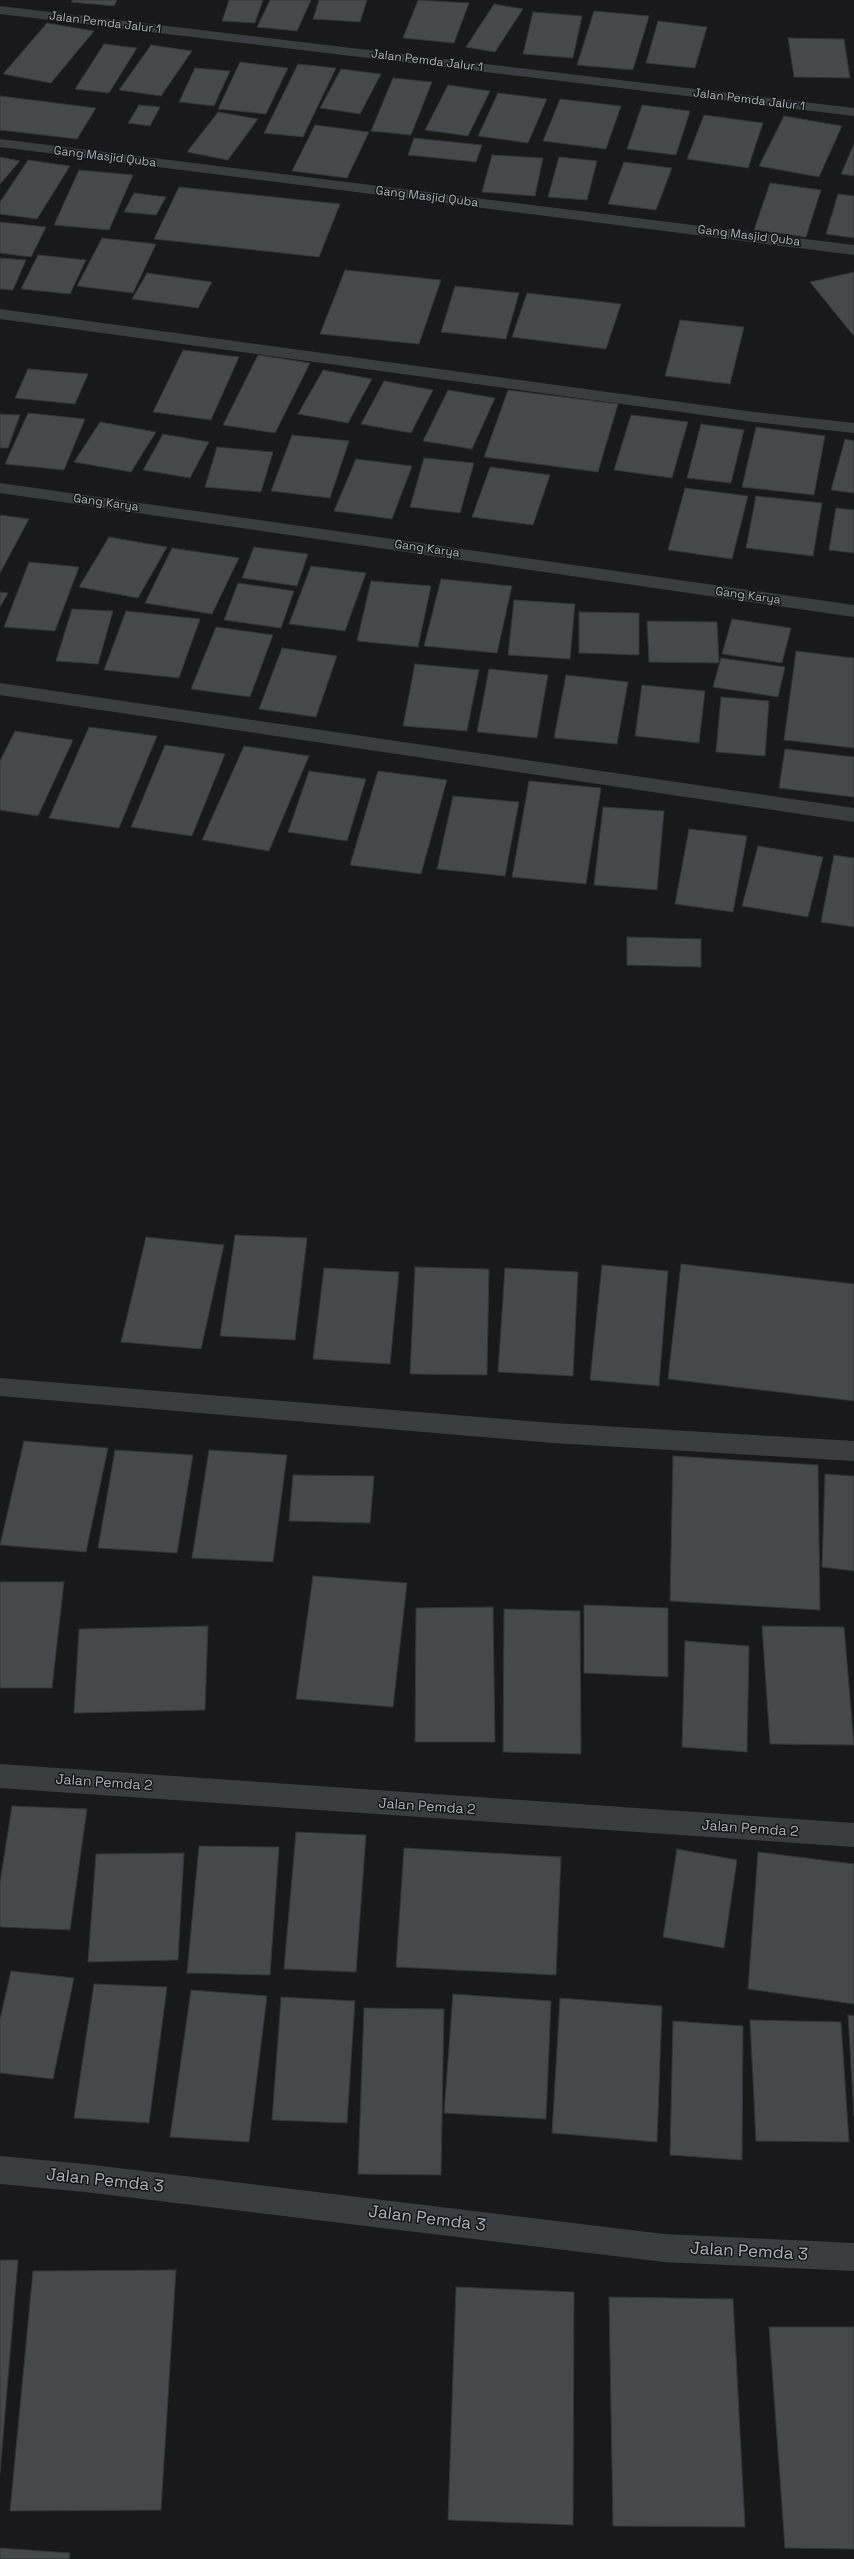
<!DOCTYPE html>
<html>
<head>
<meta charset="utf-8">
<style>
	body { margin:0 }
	canvas { display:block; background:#19191b }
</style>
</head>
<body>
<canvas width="854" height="2559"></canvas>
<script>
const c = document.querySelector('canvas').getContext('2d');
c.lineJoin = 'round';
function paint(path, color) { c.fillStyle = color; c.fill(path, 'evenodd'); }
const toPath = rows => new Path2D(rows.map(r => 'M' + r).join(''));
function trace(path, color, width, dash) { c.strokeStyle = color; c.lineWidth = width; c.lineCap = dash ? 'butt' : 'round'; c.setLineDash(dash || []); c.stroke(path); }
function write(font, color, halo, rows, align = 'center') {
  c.font = font + ' "Space Grotesk",sans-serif'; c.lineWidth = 3; c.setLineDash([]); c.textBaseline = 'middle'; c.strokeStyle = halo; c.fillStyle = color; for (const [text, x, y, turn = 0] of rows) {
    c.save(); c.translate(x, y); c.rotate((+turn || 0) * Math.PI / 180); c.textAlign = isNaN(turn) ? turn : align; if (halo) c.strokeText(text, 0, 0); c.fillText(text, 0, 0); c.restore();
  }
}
const building = toPath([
	[73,0,117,0,114,6,71,2,73,0],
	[229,0,263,0,255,23,222,21,229,0],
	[270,0,311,0,297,31,257,27,270,0],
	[319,0,367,0,360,22,313,19,319,0],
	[418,0,469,3,454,43,403,38,418,0],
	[494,4,523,9,495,52,466,47,494,4],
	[594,11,649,16,633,70,577,65,594,11],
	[533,12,582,16,573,58,523,54,533,12],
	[658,21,707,27,695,68,646,63,658,21],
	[47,23,94,31,51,83,3,74,47,23],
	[788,38,844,39,850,78,794,77,788,38],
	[104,44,137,48,109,93,75,89,104,44],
	[151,45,192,51,161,96,119,90,151,45],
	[240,62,288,68,266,114,218,109,240,62],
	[298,64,336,68,303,137,264,133,298,64],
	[195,68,230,71,214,106,179,102,195,68],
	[341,69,381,74,360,114,320,108,341,69],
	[393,78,432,82,411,135,371,131,393,78],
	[448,85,490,91,468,136,425,130,448,85],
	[498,93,547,99,528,143,478,136,498,93],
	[0,96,96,108,77,139,0,130,0,96],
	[560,99,621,106,606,149,543,141,560,99],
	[139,105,160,107,150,126,128,123,139,105],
	[642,105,690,111,676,155,627,149,642,105],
	[218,112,258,119,228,160,187,152,218,112],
	[704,115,763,123,748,168,687,159,704,115],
	[784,116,842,126,819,177,759,166,784,116],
	[315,125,369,132,347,178,292,171,315,125],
	[414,138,482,145,476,162,408,155,414,138],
	[854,144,854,176,841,174,854,144],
	[492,155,543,158,535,196,482,192,492,155],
	[0,157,20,161,0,184,0,157],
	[559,157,597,161,587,200,548,197,559,157],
	[28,160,70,166,37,219,0,214,0,202,28,160],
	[624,162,672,168,656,210,608,204,624,162],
	[79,170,133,175,109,230,54,225,79,170],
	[770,183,821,190,806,237,754,230,770,183],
	[179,187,340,204,319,257,154,239,179,187],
	[134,193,166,197,156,215,124,212,134,193],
	[838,194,854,196,854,238,826,234,838,194],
	[0,222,46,227,31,257,0,253,0,222],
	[102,238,156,244,133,293,77,286,102,238],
	[38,255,86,260,70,294,21,289,38,255],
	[0,258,26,260,13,290,0,289,0,258],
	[345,270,441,280,419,344,320,334,345,270],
	[854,272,854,335,853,335,810,282,854,272],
	[147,273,212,282,198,308,132,299,147,273],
	[455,286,519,293,506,339,441,332,455,286],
	[527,293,621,304,606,349,512,337,527,293],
	[680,320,744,327,730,384,665,376,680,320],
	[183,350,239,357,211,420,153,412,183,350],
	[258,355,310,363,275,433,223,425,258,355],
	[28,369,88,374,75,404,15,398,28,369],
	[323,370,372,379,348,423,298,414,323,370],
	[384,381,433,390,411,433,361,424,384,381],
	[448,390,495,398,472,449,423,441,448,390],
	[508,390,618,404,598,472,484,457,508,390],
	[28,413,85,419,64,470,5,464,28,413],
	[0,414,20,415,8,448,0,448,0,414],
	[631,415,688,422,672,478,614,470,631,415],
	[100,422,156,432,131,472,74,462,100,422],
	[701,424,744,430,731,483,687,478,701,424],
	[756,427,825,436,814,495,742,487,756,427],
	[163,434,209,442,190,478,143,470,163,434],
	[292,435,349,441,330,498,271,491,292,435],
	[845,439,854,441,854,493,831,490,845,439],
	[217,447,273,452,261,492,205,487,217,447],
	[424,458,474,463,460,513,410,507,424,458],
	[356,459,412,466,392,519,334,511,356,459],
	[490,467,550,475,533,525,472,517,490,467],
	[685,488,748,496,732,559,668,550,685,488],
	[756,496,822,503,813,556,746,548,756,496],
	[836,508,854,510,854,553,829,550,836,508],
	[0,515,29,519,0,573,0,515],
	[109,537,167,547,138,598,79,587,109,537],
	[254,547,308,554,297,586,242,578,254,547],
	[172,548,239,558,212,614,145,603,172,548],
	[29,562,79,567,55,631,4,627,29,562],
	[311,566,366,573,345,631,289,624,311,566],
	[441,579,512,586,497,653,424,646,441,579],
	[371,581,431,586,418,647,357,641,371,581],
	[238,583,294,591,281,628,224,620,238,583],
	[0,592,8,593,0,607,0,592],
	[514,600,575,604,570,659,508,655,514,600],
	[72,609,113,611,98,664,56,661,72,609],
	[126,611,200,619,179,678,104,670,126,611],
	[579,612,639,613,639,655,579,653,579,612],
	[732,619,791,628,782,663,722,654,732,619],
	[647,621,717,622,719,663,649,662,647,621],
	[216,627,273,635,250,697,191,689,216,627],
	[282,648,337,656,316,717,259,709,282,648],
	[796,651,854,658,854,748,784,740,796,651],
	[721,658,785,667,778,697,713,687,721,658],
	[415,664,479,670,467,731,403,726,415,664],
	[489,669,548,675,537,738,477,732,489,669],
	[566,675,628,682,617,744,554,738,566,675],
	[642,685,705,691,699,743,635,736,642,685],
	[721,697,769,701,765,756,716,752,721,697],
	[89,727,157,736,119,828,49,818,89,727],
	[15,731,73,740,38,816,0,810,0,761,15,731],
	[165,745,225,754,192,836,131,827,165,745],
	[244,746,309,756,269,851,202,840,244,746],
	[785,749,854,757,854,797,779,788,785,749],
	[309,771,366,779,347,841,288,832,309,771],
	[378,771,447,780,421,874,350,865,378,771],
	[529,781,601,788,586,884,512,877,529,781],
	[453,796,519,802,505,876,437,869,453,796],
	[603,807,664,811,657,890,594,885,603,807],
	[689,829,747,836,733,912,675,904,689,829],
	[758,846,823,857,808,917,742,906,758,846],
	[834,855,854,858,854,927,821,922,834,855],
	[627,937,701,939,701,967,627,965,627,937],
	[235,1235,307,1238,295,1340,220,1336,235,1235],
	[146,1237,224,1245,201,1349,121,1342,146,1237],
	[681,1264,854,1284,854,1401,668,1379,681,1264],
	[602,1265,668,1271,659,1386,590,1380,602,1265],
	[415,1267,489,1269,487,1375,410,1374,415,1267],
	[324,1268,399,1272,390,1364,313,1359,324,1268],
	[505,1268,578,1272,573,1376,498,1372,505,1268],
	[24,1441,108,1448,86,1552,0,1545,24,1441],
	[115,1450,193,1455,177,1553,98,1548,115,1450],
	[209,1450,287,1455,273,1562,192,1558,209,1450],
	[673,1456,818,1465,820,1610,670,1601,673,1456],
	[825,1474,854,1476,854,1571,822,1567,825,1474],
	[293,1475,374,1476,370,1523,289,1521,293,1475],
	[313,1576,407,1583,393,1707,296,1699,313,1576],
	[0,1582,64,1582,52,1688,0,1688,0,1582],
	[584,1605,668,1608,668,1677,584,1673,584,1605],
	[493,1607,495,1742,415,1742,416,1608,493,1607],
	[504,1609,580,1611,581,1754,503,1752,504,1609],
	[208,1626,205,1710,74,1713,79,1629,208,1626],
	[762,1626,844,1627,854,1745,770,1744,762,1626],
	[685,1641,749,1646,747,1752,682,1747,685,1641],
	[12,1806,87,1809,70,1930,0,1927,0,1882,12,1806],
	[296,1832,366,1835,356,1972,284,1969,296,1832],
	[199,1846,279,1847,270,1975,187,1973,199,1846],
	[404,1848,561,1857,556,1975,396,1967,404,1848],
	[677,1849,737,1860,724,1948,663,1937,677,1849],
	[758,1852,854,1864,854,2004,748,1989,758,1852],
	[184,1853,178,1960,88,1962,96,1854,184,1853],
	[11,1971,74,1978,53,2079,0,2073,0,2019,11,1971],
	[94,1984,167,1987,149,2123,74,2118,94,1984],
	[191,1990,267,1996,249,2142,170,2137,191,1990],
	[453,1994,551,2001,546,2119,444,2113,453,1994],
	[281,1997,355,2001,347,2123,272,2120,281,1997],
	[560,1998,662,2006,657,2142,552,2133,560,1998],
	[364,2008,444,2009,441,2175,358,2174,364,2008],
	[848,2015,854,2016,854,2116,848,2015],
	[750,2020,841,2022,849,2142,756,2141,750,2020],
	[673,2021,743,2026,742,2160,670,2155,673,2021],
	[0,2260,18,2260,0,2473,0,2260],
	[176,2270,161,2510,10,2511,33,2271,176,2270],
	[456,2287,574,2292,573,2525,448,2520,456,2287],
	[609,2297,733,2299,745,2527,613,2526,609,2297],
	[769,2327,854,2327,854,2549,785,2548,769,2327],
	[0,2548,70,2553,69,2559,0,2559,0,2548]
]);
const minor = toPath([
	[0,6,854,108,854,116,0,14,0,6],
	[0,139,854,245,854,255,0,147,0,139],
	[0,309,754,412,854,423,854,433,754,422,0,319,0,309],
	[0,483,854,605,854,617,0,493,0,483],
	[0,683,854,808,854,822,0,695,0,683],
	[0,1378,553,1423,854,1441,854,1461,553,1443,0,1396,0,1378],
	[0,1764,854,1823,854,1847,0,1788,0,1764],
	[0,2156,85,2164,664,2234,854,2243,854,2271,664,2262,85,2192,0,2184,0,2156]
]);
const farStreetnames = [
	["Jalan Pemda Jalur 1",105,23,7],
	["Jalan Pemda Jalur 1",427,61,7],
	["Jalan Pemda Jalur 1",749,100,7],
	["Gang Masjid Quba",105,157,7],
	["Gang Masjid Quba",427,197,7],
	["Gang Masjid Quba",749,236,7],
	["Gang Karya",106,503,8],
	["Gang Karya",427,549,8],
	["Gang Karya",748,596,8]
];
const streetNames = [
	["Jalan Pemda 2",104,1783,4],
	["Jalan Pemda 2",427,1807,4],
	["Jalan Pemda 2",750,1829,4]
];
const nearStreetnames = [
	["Jalan Pemda 3",105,2181,6],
	["Jalan Pemda 3",427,2219,7],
	["Jalan Pemda 3",749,2252,3]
];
paint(building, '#46484b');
trace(building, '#333437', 1);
paint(minor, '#3a3c40');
write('12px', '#acb2bb', '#141417', farStreetnames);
write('14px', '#acb2bb', '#141417', streetNames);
write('17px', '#acb2bb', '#141417', nearStreetnames);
</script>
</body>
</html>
